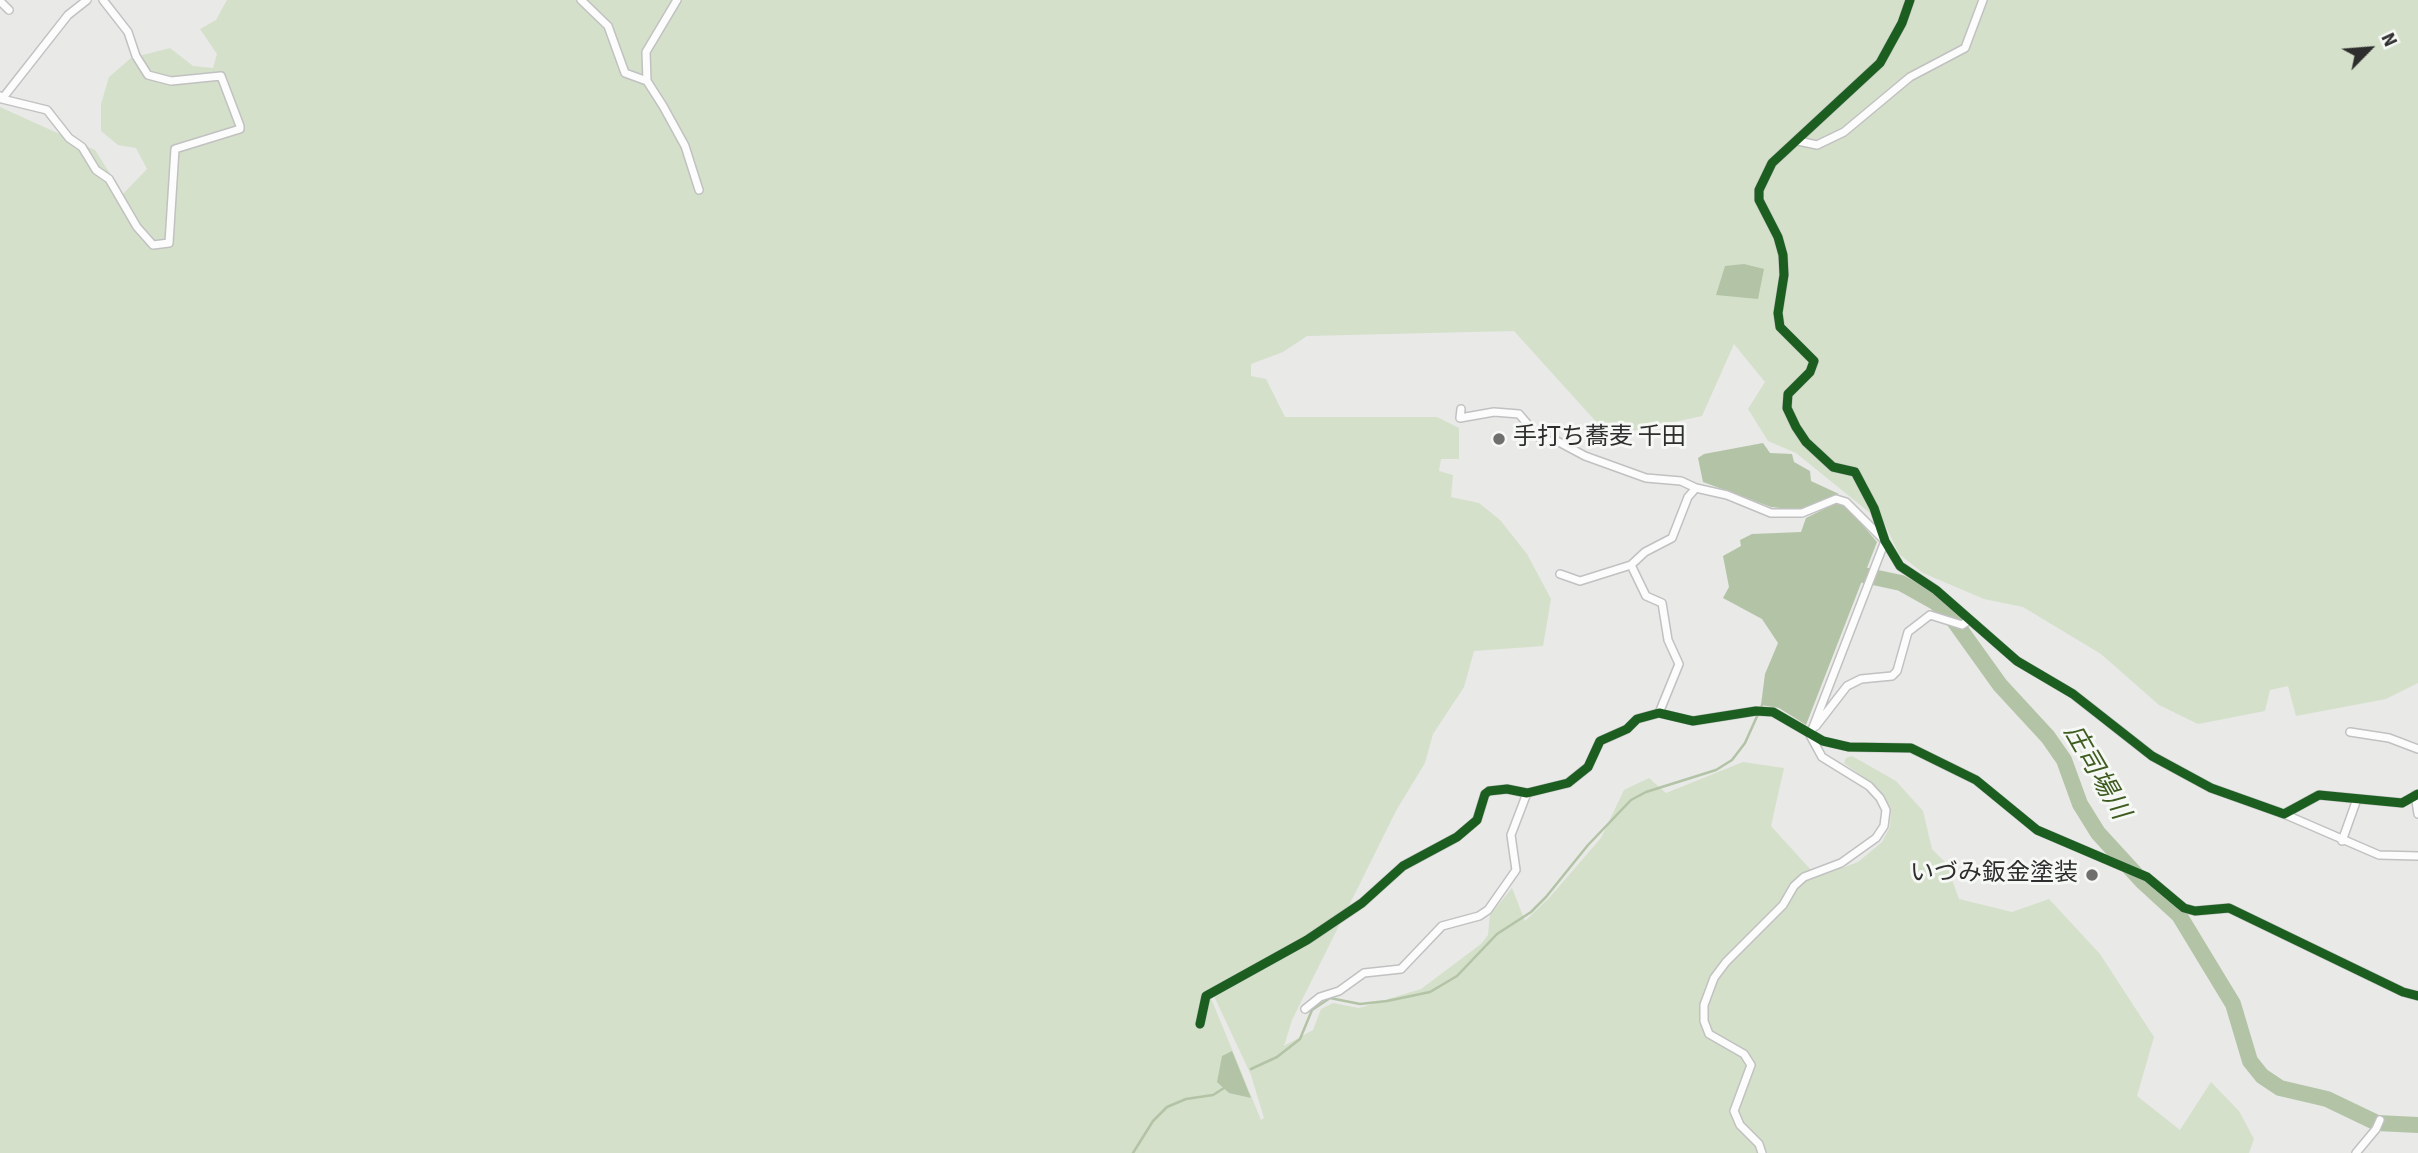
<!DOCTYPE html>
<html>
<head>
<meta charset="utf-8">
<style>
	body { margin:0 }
	#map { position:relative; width:2418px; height:1153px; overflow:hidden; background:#e9e9e8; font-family:"Source Sans 3",sans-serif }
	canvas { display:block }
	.north { position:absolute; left:2334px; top:14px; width:70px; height:70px; -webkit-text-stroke:5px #f6f8f5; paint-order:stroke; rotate:65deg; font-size:19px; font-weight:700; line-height:28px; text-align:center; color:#2d2e2d }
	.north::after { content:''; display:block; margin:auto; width:24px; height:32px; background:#2d2e2d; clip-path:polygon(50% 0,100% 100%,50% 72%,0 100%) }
</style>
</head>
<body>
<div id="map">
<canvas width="2418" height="1153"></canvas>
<div class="north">N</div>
</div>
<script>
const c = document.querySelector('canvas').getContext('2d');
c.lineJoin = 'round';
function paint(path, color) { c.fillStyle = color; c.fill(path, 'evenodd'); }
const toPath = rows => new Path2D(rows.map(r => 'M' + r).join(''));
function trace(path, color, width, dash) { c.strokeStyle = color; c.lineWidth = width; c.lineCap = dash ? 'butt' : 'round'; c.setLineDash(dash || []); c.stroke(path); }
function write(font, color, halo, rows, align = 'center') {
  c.font = font + ' "Source Sans 3","Noto Sans JP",sans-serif'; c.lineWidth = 6; c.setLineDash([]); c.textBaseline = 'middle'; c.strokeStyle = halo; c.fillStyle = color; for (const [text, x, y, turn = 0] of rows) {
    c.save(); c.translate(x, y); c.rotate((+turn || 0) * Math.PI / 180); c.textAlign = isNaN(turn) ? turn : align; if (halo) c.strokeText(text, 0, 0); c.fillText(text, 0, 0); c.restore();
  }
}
const green = toPath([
	[227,0,2418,0,2418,683,2386,699,2296,716,2288,686,2270,690,2265,711,2198,724,2159,705,2101,654,2023,607,1984,599,1923,573,1899,554,1885,525,1796,453,1768,441,1748,409,1765,382,1734,344,1702,416,1609,436,1514,331,1307,336,1283,352,1251,364,1251,376,1266,379,1285,417,1437,417,1459,428,1459,459,1441,459,1439,471,1453,475,1451,497,1479,503,1500,520,1527,554,1551,599,1543,646,1474,651,1464,687,1433,734,1425,763,1397,809,1292,1020,1284,1046,1313,1030,1321,1009,1333,1003,1359,1008,1421,989,1481,944,1488,935,1490,915,1512,888,1525,921,1549,898,1601,838,1624,790,1649,778,1666,793,1743,762,1784,768,1771,826,1811,870,1826,874,1858,862,1882,842,1890,827,1891,808,1873,784,1844,763,1846,758,1852,756,1896,781,1923,811,1932,849,1946,863,1959,899,2012,912,2049,899,2100,954,2154,1037,2137,1096,2180,1130,2211,1082,2239,1111,2254,1139,2249,1153,0,1153,0,107,95,150,123,194,147,169,136,148,118,145,101,131,101,104,109,77,131,58,170,48,193,66,213,68,217,54,200,29,216,20],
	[1213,994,1251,1075,1264,1118,1261,1120,1210,996]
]);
const water = toPath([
	[1744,264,1764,269,1758,299,1716,295,1725,266],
	[1763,443,1770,453,1792,454,1794,462,1810,471,1811,481,1839,494,1799,510,1771,507,1703,482,1698,458,1704,454],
	[1838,502,1849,509,1877,542,1806,725,1779,708,1761,705,1765,674,1778,643,1762,619,1723,598,1729,587,1723,556,1741,546,1740,540,1752,534,1801,532,1806,518],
	[1232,1051,1251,1098,1229,1093,1217,1082,1222,1056]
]);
const stream = toPath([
	[1251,1069,1277,1057,1300,1039,1312,1010,1330,998,1360,1004,1387,1001,1430,992,1457,976,1497,934,1531,912,1546,897,1588,845,1631,800,1646,792,1716,770,1732,760,1745,743,1763,703],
	[1133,1153,1153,1121,1167,1107,1186,1099,1213,1095,1224,1088]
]);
const river = toPath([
	[1845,571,1901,583,1935,602,1952,618,2000,685,2048,737,2064,760,2080,804,2098,833,2142,881,2179,915,2233,1004,2250,1061,2262,1076,2280,1088,2327,1099,2377,1123,2418,1125]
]);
const street = toPath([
	[581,0,608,26,625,73,647,81,663,106,685,146,699,190],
	[1910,0,1902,23,1880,63,1772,163,1759,190,1759,200,1778,237,1783,255,1784,275,1778,313,1780,327,1814,361,1810,372,1788,394,1787,408,1796,427,1806,442,1833,467,1855,472,1874,508,1885,541,1900,566,1936,590,2017,661,2073,694,2152,756,2211,788,2284,814,2319,795,2402,803,2418,794],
	[0,1,9,10],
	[647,81,646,52,677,0],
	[0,96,2,99,47,110,69,138,82,147,96,170,109,179,137,227,153,245,169,243,175,149,240,129,240,126,221,76,171,81,148,75,136,56,128,32,103,0],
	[2,99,68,15,87,0],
	[1798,141,1817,145,1844,132,1910,77,1965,48,1983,0],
	[1461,409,1460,418,1494,412,1519,414,1542,441,1557,441,1585,456,1646,478,1681,481,1696,488],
	[1560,574,1580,581,1631,565],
	[1659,713,1679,664,1668,640,1662,603,1646,596,1631,565,1645,552,1672,538,1688,497,1696,488,1727,495,1771,513,1802,513,1836,499,1846,502,1882,538],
	[1816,726,1847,686,1861,679,1892,676,1897,671,1908,632,1930,615,1962,625,1968,621],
	[2350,732,2389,738,2418,749],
	[2415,795,2418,814],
	[2284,814,2379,855,2418,856],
	[2342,841,2357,799],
	[1305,1009,1320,997,1339,991,1364,973,1401,969,1442,926,1479,916,1488,910,1516,870,1511,835,1527,793],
	[1200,1024,1206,996,1307,940,1362,903,1403,866,1457,837,1477,820,1485,794,1489,791,1507,789,1527,793,1568,783,1588,767,1600,741,1627,729,1637,719,1659,713,1693,721,1756,711,1773,712,1823,741,1849,747,1911,748,1976,780,2037,830,2147,877,2184,908,2195,911,2229,908,2403,992,2418,996],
	[1762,1153,1759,1144,1740,1125,1734,1111,1751,1065,1744,1054,1709,1034,1704,1021,1704,1005,1714,978,1726,962,1783,905,1794,886,1804,877,1841,863,1876,838,1884,826,1886,810,1880,798,1869,786,1822,757,1810,735,1885,541],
	[2356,1153,2376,1129,2380,1120]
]);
const cycleway = toPath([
	[1910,0,1902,23,1880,63,1772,163,1759,190,1759,200,1778,237,1783,255,1784,275,1778,313,1780,327,1814,361,1810,372,1788,394,1787,408,1796,427,1806,442,1833,467,1855,472,1874,508,1885,541,1900,566,1936,590,2017,661,2073,694,2152,756,2211,788,2284,814,2319,795,2402,803,2418,794],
	[1200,1024,1206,996,1307,940,1362,903,1403,866,1457,837,1477,820,1485,794,1489,791,1507,789,1527,793,1568,783,1588,767,1600,741,1627,729,1637,719,1659,713,1693,721,1756,711,1773,712,1823,741,1849,747,1911,748,1976,780,2037,830,2147,877,2184,908,2195,911,2229,908,2403,992,2418,996]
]);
const markers = [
	[1499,439,7,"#6f6f6e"],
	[2092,875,7,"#6f6f6e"]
];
const poiNames = [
	["手打ち蕎麦 千田",1513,439],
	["いづみ鈑金塗装",2078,875,"right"]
];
const waterNames = [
	["庄司場川",2095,773,60]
];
paint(green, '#d4e0ca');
paint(water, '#b3c3a6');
trace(stream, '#b3c3a6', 2.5);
trace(river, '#b3c3a6', 16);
trace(street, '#c1c1c1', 10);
trace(street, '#fcfcfc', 7);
trace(cycleway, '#1b5e20', 9);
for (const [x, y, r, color] of markers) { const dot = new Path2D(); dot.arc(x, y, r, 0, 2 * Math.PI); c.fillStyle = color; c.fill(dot); trace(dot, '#f6f8f5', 2.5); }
write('24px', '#2d2e2d', '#f6f8f5', poiNames, 'left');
write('italic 26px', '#3e5c20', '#f6f8f5', waterNames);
</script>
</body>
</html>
